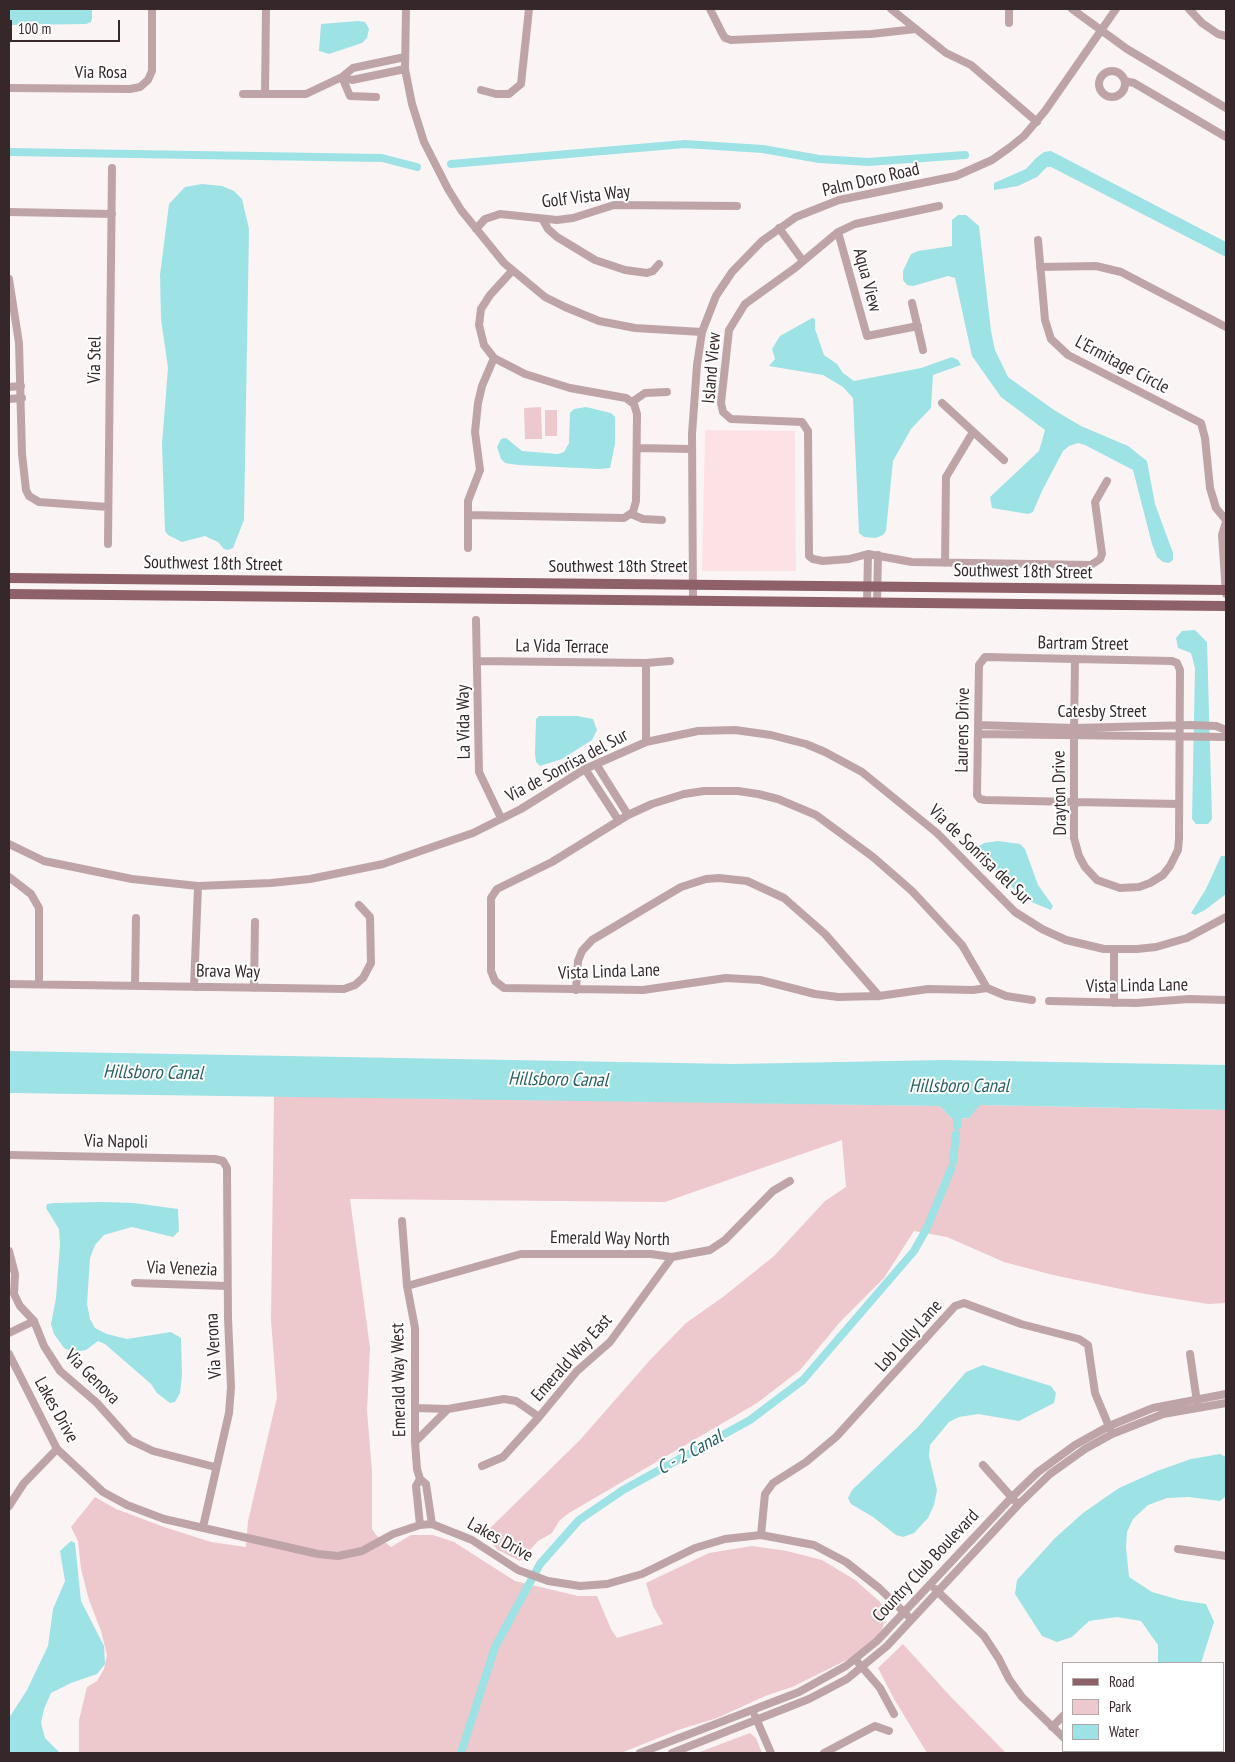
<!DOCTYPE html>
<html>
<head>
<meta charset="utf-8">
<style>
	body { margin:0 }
	#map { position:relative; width:1235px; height:1762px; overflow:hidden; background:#fbf4f5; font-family:"PT Sans Narrow",sans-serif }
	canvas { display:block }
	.frame { position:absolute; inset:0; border:10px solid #36282a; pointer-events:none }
	.legend { position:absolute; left:1062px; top:1662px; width:162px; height:90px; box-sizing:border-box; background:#fff; border:1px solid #afa9aa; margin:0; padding:6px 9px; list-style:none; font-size:15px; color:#36282a }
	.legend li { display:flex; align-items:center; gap:10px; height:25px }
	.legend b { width:25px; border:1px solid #afa9aa }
	.scale { position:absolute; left:10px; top:20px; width:110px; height:22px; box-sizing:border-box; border:2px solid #36282a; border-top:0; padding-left:6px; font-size:15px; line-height:18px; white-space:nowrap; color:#36282a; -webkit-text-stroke:4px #fff; paint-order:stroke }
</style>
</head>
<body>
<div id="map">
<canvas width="1235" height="1762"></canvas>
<div class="frame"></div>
<ul class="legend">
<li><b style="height:6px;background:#8d6167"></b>Road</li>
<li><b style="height:14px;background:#edc8cc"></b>Park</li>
<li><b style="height:14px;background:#9de2e5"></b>Water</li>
</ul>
<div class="scale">100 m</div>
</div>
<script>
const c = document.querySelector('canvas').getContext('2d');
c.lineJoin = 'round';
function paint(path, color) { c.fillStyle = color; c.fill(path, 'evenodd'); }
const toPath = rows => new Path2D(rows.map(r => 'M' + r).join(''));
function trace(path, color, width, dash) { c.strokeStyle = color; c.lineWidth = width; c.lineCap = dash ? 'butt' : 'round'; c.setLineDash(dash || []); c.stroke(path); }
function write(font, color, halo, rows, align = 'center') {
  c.font = font + ' "PT Sans Narrow",sans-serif'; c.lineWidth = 4; c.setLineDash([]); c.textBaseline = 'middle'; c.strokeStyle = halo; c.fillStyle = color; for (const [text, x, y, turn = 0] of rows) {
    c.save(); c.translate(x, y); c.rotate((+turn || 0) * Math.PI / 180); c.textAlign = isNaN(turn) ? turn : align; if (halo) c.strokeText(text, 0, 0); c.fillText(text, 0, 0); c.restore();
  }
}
const built = toPath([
	[705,430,795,431,796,571,702,571]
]);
const green = toPath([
	[541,407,542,439,525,439,524,408],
	[545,410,557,410,557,436,545,436],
	[274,1095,940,1106,952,1119,969,1118,979,1105,1226,1110,1226,1303,1208,1304,1140,1293,1053,1275,1004,1262,947,1237,914,1231,884,1278,840,1322,800,1370,757,1403,569,1513,559,1521,552,1533,538,1541,520,1561,498,1550,483,1535,580,1440,650,1360,686,1323,723,1297,774,1256,825,1201,846,1187,842,1140,665,1202,350,1199,370,1348,367,1411,372,1471,372,1529,376,1535,391,1547,411,1535,433,1535,454,1542,515,1581,578,1596,597,1596,611,1629,617,1638,663,1624,653,1606,646,1583,709,1553,752,1546,787,1551,822,1560,855,1580,879,1601,888,1614,880,1634,861,1653,792,1687,765,1696,717,1718,678,1730,621,1753,79,1753,79,1720,87,1687,97,1681,104,1669,107,1655,101,1631,89,1600,81,1569,78,1541,71,1527,95,1497,116,1509,164,1527,211,1542,246,1547,248,1521,277,1398,271,1320],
	[903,1644,950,1696,1006,1753,927,1753,894,1699,878,1668],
	[750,1733,756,1738,762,1753,697,1753]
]);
const water = toPath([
	[9,9,92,9,92,18,91,22,86,24,9,25],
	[358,21,365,22,369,29,367,38,362,43,329,54,319,51,321,24],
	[1051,151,1226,242,1226,257,1051,167,1047,167,1037,177,1018,186,994,190,994,183,1026,169,1036,158,1044,152],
	[202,184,222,186,234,191,242,199,249,229,244,520,233,548,228,550,224,549,218,542,205,536,182,542,168,535,165,531,162,444,168,368,161,319,160,275,169,204,185,187],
	[958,215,966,215,979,226,991,331,995,350,1008,377,1054,410,1081,426,1128,446,1147,461,1155,504,1173,553,1173,560,1169,563,1163,562,1157,557,1152,544,1133,470,1085,445,1078,443,1069,446,1063,451,1042,491,1033,512,1028,514,992,508,990,497,1039,451,1045,430,1001,397,972,356,955,278,948,276,913,286,907,285,903,280,903,271,911,254,918,251,952,246,952,220],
	[812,318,815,319,815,329,824,355,837,364,843,373,854,381,921,368,952,357,958,360,961,365,933,375,931,408,911,429,893,461,886,531,883,535,876,538,864,537,859,533,853,398,843,387,823,375,769,366,775,359,772,349,780,336],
	[586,407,611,413,615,417,615,444,610,468,599,469,518,465,505,463,501,459,497,447,501,439,506,438,522,451,558,454,564,452,569,443,570,413,574,409],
	[1195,630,1207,642,1212,819,1208,824,1196,824,1192,819,1195,668,1191,653,1178,648,1176,638,1182,631],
	[539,716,577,716,593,719,597,730,592,740,562,759,540,766,536,762,535,754,536,719],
	[998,841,1020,844,1025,849,1038,885,1053,906,1051,910,1022,898,979,852,979,846,984,843],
	[1221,856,1226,856,1226,894,1205,910,1195,915,1191,913,1206,889],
	[9,1051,734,1064,944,1060,1226,1065,1226,1110,980,1105,969,1118,952,1119,940,1106,9,1093],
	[101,1202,134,1203,178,1209,179,1231,173,1237,132,1227,104,1235,95,1245,90,1258,87,1304,90,1319,95,1328,107,1334,127,1339,171,1332,181,1338,182,1375,180,1393,175,1402,170,1403,157,1393,151,1384,105,1344,98,1341,86,1350,73,1352,64,1348,54,1334,51,1324,56,1298,60,1245,59,1229,46,1208,47,1204,55,1203],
	[983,1365,1051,1386,1056,1393,1054,1403,1019,1421,978,1414,959,1417,949,1422,930,1445,929,1456,937,1490,934,1505,928,1518,914,1533,903,1537,896,1535,873,1517,851,1504,848,1498,852,1490,917,1428,966,1372],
	[1220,1454,1226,1457,1226,1496,1220,1501,1189,1497,1167,1498,1148,1505,1133,1519,1127,1532,1126,1547,1129,1577,1152,1592,1180,1600,1206,1604,1214,1622,1201,1663,1158,1663,1158,1645,1141,1621,1117,1617,1089,1621,1072,1637,1057,1642,1042,1636,1015,1594,1017,1580,1055,1538,1083,1513,1119,1488,1157,1471,1191,1459],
	[71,1541,75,1543,81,1601,104,1646,105,1664,97,1674,71,1683,51,1693,44,1709,41,1723,45,1738,60,1753,9,1753,9,1718,27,1690,48,1646,53,1609,65,1581,60,1551]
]);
const canal = toPath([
	[9,152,382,158,417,167],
	[451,164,685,144,763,149,819,159,868,162,965,155],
	[957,1126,958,1110],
	[953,1162,956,1134],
	[461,1753,495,1647,540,1564,579,1520,623,1490,750,1420,803,1380,914,1251,927,1228,951,1169]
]);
const minor = toPath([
	[406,9,405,69,412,104,424,142,448,189,461,210,504,263,545,297,565,307,599,321,635,328,702,332],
	[710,9,722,33,725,38,731,40,871,34,916,29],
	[891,9,946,53,971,65,1037,122],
	[1072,9,1127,49,1226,108],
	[1189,9,1202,23,1218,34,1226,36],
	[1009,23,1009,9],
	'1099 84a13 13 0 1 1 26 0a13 13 0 1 1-26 0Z',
	[342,77,352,80,405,69],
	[342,77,350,96,376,97],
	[1125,81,1134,83,1226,137],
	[9,88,130,89,140,87,148,80,152,71,152,9],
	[481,90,496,94,509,94,521,84,529,9],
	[243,94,306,94,342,77,353,68,405,57],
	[265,94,266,9],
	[939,206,855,224,838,232,795,268,745,304,729,330,721,403,723,412,731,419,802,422,808,431,809,556,813,559,823,561,849,559,868,554,912,562,1091,565,1100,559,1102,554,1095,502,1107,481],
	[9,212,112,214],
	[543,220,548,229,557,237,595,260,625,270,647,273,653,271,659,264],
	[779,228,803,261],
	[476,229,485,219,500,214,557,220,573,218,614,205,737,206],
	[838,232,867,336,918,326],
	[1038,240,1045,320,1051,339,1068,355,1201,423,1205,438,1210,488,1216,508,1226,520],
	[1040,267,1096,266,1121,272,1226,327],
	[9,279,19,343,22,454,26,490,29,496,39,502,108,507],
	[912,303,923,350],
	[9,387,21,386],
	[9,399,22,398],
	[632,402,645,393,667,392],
	[942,403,1004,460],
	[637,448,692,449],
	[631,514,643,519,662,520],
	[468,515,624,518,633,512,636,501,637,414,634,404,626,398,570,388,525,374,494,358,484,345,479,325,481,309,490,295,512,271],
	[108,544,112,168],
	[468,548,468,501,480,470,475,432,478,403,482,386,494,358],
	[945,563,946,477,973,432],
	[1226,594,1222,535,1226,522],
	[693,601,692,434,697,365,702,332,716,296,732,272,762,241,796,217,839,200,956,176,992,160,1009,148,1024,136,1045,111,1116,9],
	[867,603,868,554],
	[877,603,878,555],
	[476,620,479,772,501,818],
	[1075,659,1074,735,1074,838,1079,856,1085,867,1097,880,1120,888,1139,887,1150,883,1163,875,1170,866,1178,850,1179,839,1180,670,1177,663,1172,661,1075,659,985,657,979,665,977,795,980,799,985,800,1074,802,1179,804],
	[477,661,646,663,670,661],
	[978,725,1074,728,1190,725,1216,726,1226,730],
	[978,734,1226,737],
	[646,742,646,663],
	[596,764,628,815],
	[585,769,619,821],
	[9,844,44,861,132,879,198,886,271,883,310,879,383,864,473,833,521,809,585,769,646,742,698,731,735,730,771,735,806,744,825,752,862,772,937,833,1015,912,1042,929,1066,940,1104,949,1137,949,1156,947,1187,938,1226,917],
	[9,877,31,894,39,908,39,984],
	[9,984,344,989,355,985,363,978,371,963,370,917,359,905],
	[135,986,136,918],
	[194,987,198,886],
	[254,988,255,922],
	[987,988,962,945,912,891,873,857,816,815,778,799,758,794,738,791,704,791,684,794,652,804,628,815,552,862,497,889,491,898,491,971,495,981,504,988,643,990,726,978,760,980,815,994,838,997,879,996,928,989,973,990,987,988,1006,996,1032,1000],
	[576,990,578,961,582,951,592,940,681,887,706,879,719,878,747,881,784,898,825,934,879,996],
	[1049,1001,1136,1003,1189,999,1226,1000],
	[1114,1003,1114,950],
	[9,1155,215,1159,223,1161,227,1168,228,1318,231,1387,229,1413,203,1527],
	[402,1221,407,1286,415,1328,415,1442,417,1469,420,1479,426,1484,432,1524],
	[9,1251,15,1274,14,1294,20,1306,34,1321,44,1346,60,1371,97,1403,130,1440,153,1451,215,1467],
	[135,1283,227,1286],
	[407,1286,521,1254,651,1254,672,1257,710,1250,725,1240,773,1191,790,1181],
	[9,1333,34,1321],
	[9,1354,57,1449,103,1492,127,1505,164,1519,318,1554,338,1556,362,1551,393,1534,420,1525,432,1524,472,1540,518,1570,548,1581,580,1586,607,1584,642,1574,695,1548,725,1539,761,1535,814,1545,846,1562,879,1588,911,1619],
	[1190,1354,1197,1402],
	[416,1408,448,1409],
	[415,1442,448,1409,504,1399,516,1401,539,1417],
	[983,1465,1015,1501],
	[482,1466,503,1457,539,1417,577,1371,610,1342,672,1257],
	[9,1506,24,1483,57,1449],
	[420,1525,416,1486,420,1479],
	[761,1535,765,1494,773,1483,806,1462,836,1437,955,1306,964,1303,1021,1324,1079,1339,1088,1345,1095,1393,1110,1429],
	[1178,1549,1226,1556],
	[935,1589,984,1636,999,1659,1009,1679,1022,1697,1064,1738],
	[855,1659,880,1688,894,1714],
	[755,1716,771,1753],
	[1052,1727,1064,1715],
	[1076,1751,1079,1753],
	[640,1753,799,1692,846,1666,877,1641,1012,1497,1038,1472,1075,1445,1109,1426,1153,1408,1226,1394],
	[672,1753,809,1699,847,1679,887,1646,1019,1504,1050,1474,1085,1449,1112,1434,1163,1414,1226,1403],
	[824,1753,875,1726,889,1731]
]);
const major = toPath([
	[9,578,1226,590],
	[9,594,1226,606]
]);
const streetNames = [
	["Via Rosa",101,73],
	["Palm Doro Road",871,180,-13],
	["Golf Vista Way",586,197,-7],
	["Aqua View",867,280,75],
	["Via Stel",95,360,-89],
	["L'Ermitage Circle",1122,365,28],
	["Island View",712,368,-85],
	["Southwest 18th Street",213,564,1],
	["Southwest 18th Street",618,567],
	["Southwest 18th Street",1023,572,1],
	["Bartram Street",1083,644,1],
	["La Vida Terrace",562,647,1],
	["Catesby Street",1102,712],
	["La Vida Way",464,722,-91],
	["Laurens Drive",963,730,-89],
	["Via de Sonrisa del Sur",567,766,-28],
	["Drayton Drive",1060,793,-91],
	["Via de Sonrisa del Sur",980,855,44],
	["Brava Way",228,972,1],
	["Vista Linda Lane",609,972,-2],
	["Vista Linda Lane",1137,986,-1],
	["Via Napoli",116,1142,1],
	["Emerald Way North",610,1239,1],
	["Via Venezia",182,1269,2],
	["Lob Lolly Lane",909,1336,-48],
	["Via Verona",214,1346,-93],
	["Emerald Way East",572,1358,-48],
	["Via Genova",92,1377,45],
	["Emerald Way West",399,1380,-91],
	["Lakes Drive",56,1410,61],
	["Lakes Drive",500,1540,29],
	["Country Club Boulevard",926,1566,-47]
];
const waterNames = [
	["Hillsboro Canal",153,1073,1],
	["Hillsboro Canal",558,1080,1],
	["Hillsboro Canal",959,1087],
	["C - 2 Canal",690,1453,-29]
];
paint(built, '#fde2e5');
paint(green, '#edc8cc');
paint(water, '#9de2e5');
trace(canal, '#9de2e5', 8);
trace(minor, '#bfa4a7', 8);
trace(major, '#8d6167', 10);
write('18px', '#36282a', '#fff', streetNames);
write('italic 19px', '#276063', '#fff', waterNames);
</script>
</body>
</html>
